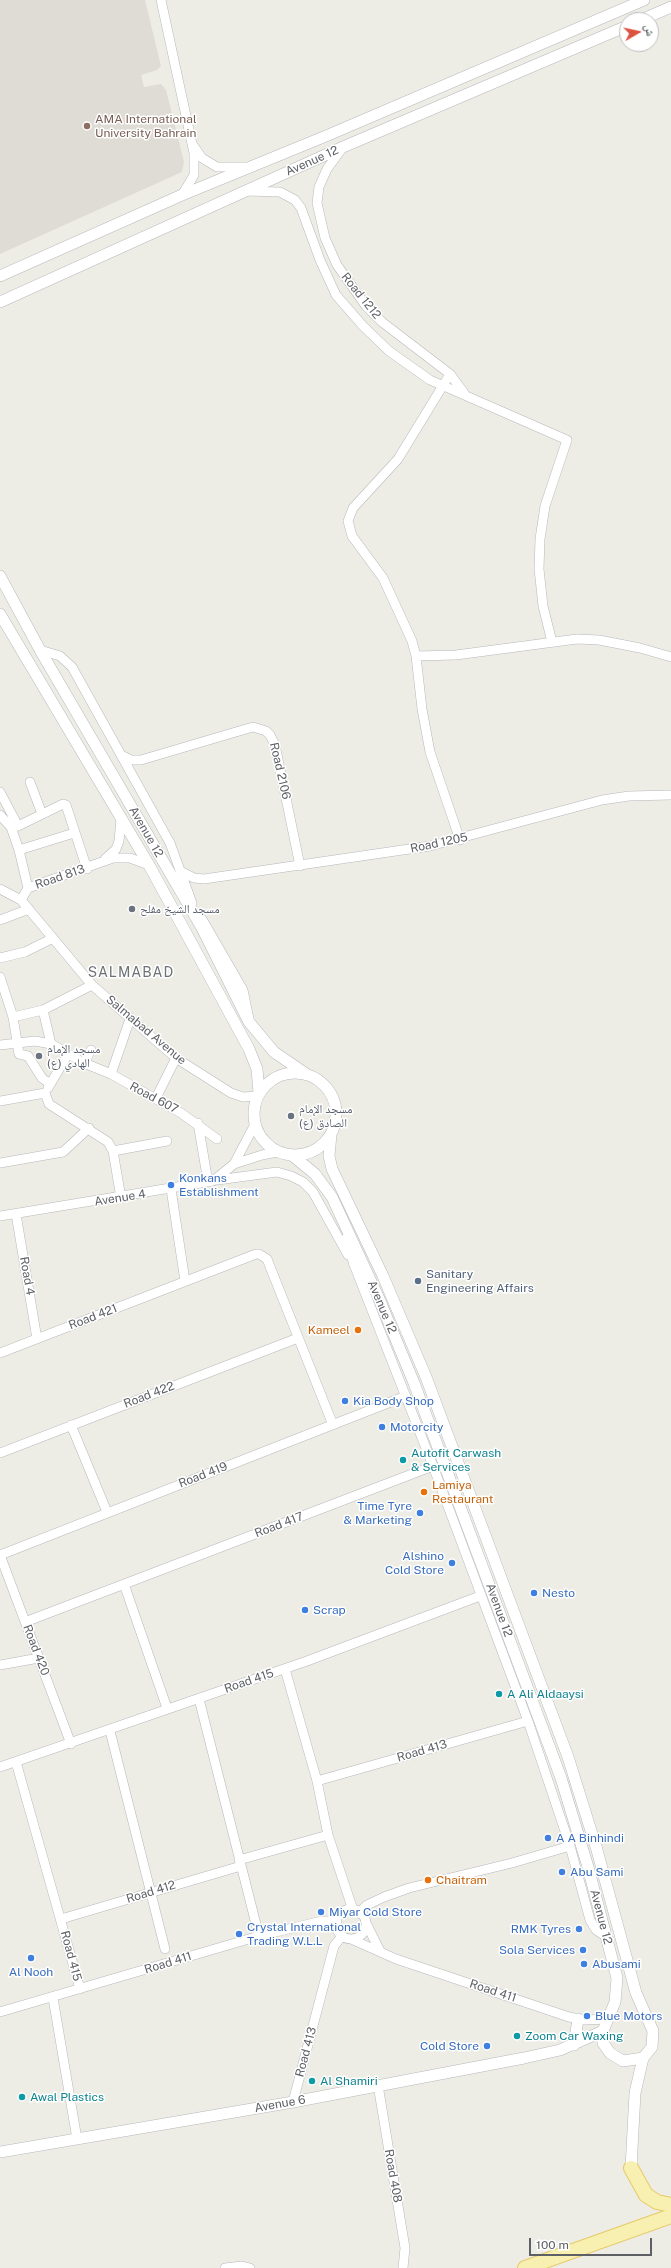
<!DOCTYPE html>
<html>
<head>
<meta charset="utf-8">
<style>
	body { margin:0 }
	#map { position:relative; width:671px; height:2268px; overflow:hidden; background:#eeede5; font-family:"Public Sans","Noto Naskh Arabic",sans-serif }
	canvas { display:block }
	.north { position:absolute; left:619px; top:12px; width:40px; height:40px; box-sizing:border-box; background:#fff; border:1px solid #bebfc1; border-radius:50%; rotate:81deg; font-size:11px; font-weight:700; line-height:16px; text-align:center; color:#5d6065 }
	.north::after { content:''; display:block; margin:auto; width:14px; height:18px; background:#db533f; clip-path:polygon(50% 0,100% 100%,50% 72%,0 100%) }
	.scale { position:absolute; left:529px; top:2238px; width:123px; height:18px; box-sizing:border-box; border:2px solid #5d6065; border-top:0; padding-left:5px; font-size:12px; line-height:14px; white-space:nowrap; color:#5d6065; -webkit-text-stroke:3px #fff; paint-order:stroke }
</style>
</head>
<body>
<div id="map">
<canvas width="671" height="2268"></canvas>
<div class="north">ش</div>
<div class="scale">100 m</div>
</div>
<script>
const c = document.querySelector('canvas').getContext('2d');
c.lineJoin = 'round';
function paint(path, color) { c.fillStyle = color; c.fill(path, 'evenodd'); }
const toPath = rows => new Path2D(rows.map(r => 'M' + r).join(''));
function trace(path, color, width, dash) { c.strokeStyle = color; c.lineWidth = width; c.lineCap = dash ? 'butt' : 'round'; c.setLineDash(dash || []); c.stroke(path); }
function write(font, color, halo, rows, align = 'center') {
  c.font = font + ' "Public Sans","Noto Naskh Arabic",sans-serif'; c.lineWidth = 3; c.setLineDash([]); c.textBaseline = 'middle'; c.strokeStyle = halo; c.fillStyle = color; for (const [text, x, y, turn = 0] of rows) {
    c.save(); c.translate(x, y); c.rotate((+turn || 0) * Math.PI / 180); c.textAlign = isNaN(turn) ? turn : align; if (halo) c.strokeText(text, 0, 0); c.fillText(text, 0, 0); c.restore();
  }
}
const education = toPath([
	[0,0,145,0,161,66,157,70,141,75,144,87,161,84,166,90,184,162,182,172,0,254]
]);
const minor = toPath([
	[161,0,194,153,194,175,182,195],
	[193,145,202,158,217,167,245,167],
	[343,147,327,169,319,187,317,203,325,238,337,265,366,306,382,322,450,374,464,393],
	[246,191,280,192,295,200,301,208,320,260,336,295,363,326,389,351,430,380,567,440,545,506,540,539,539,569,543,606,552,642],
	[450,374,398,459,353,508,348,521,352,536,383,578,412,641,416,656,422,709,430,752,460,840],
	[40,650,60,656,72,667,170,843,192,903],
	[416,656,456,655,577,639,599,640,640,648,671,657],
	[123,756,131,760,141,760,246,729,253,727,266,731,270,735,275,745,300,866],
	[30,782,42,814],
	[0,792,18,826],
	[0,815,11,827,19,850,28,888],
	[11,827,18,826,63,804,66,805,87,869],
	[19,850,74,833],
	[105,859,116,849,119,841,121,819],
	[180,871,194,878,204,879,430,846,602,800,629,796,671,795],
	[0,889,21,900,92,985,176,1058,231,1093,243,1097,257,1096],
	[21,900,28,888,113,858,130,858,149,865],
	[202,919,243,990,249,1019],
	[0,920,29,909],
	[0,958,25,952,51,939],
	[0,977,13,1017,19,1054,28,1056,42,1078,50,1084],
	[43,1010,51,1044],
	[13,1017,43,1010,92,985],
	[0,1045,35,1041,51,1044,84,1063,111,1074,181,1113,217,1139],
	[84,1063,91,1050],
	[111,1074,130,1019],
	[48,1088,68,1054],
	[45,1093,49,1104,108,1142,113,1151,121,1198],
	[156,1098,176,1058],
	[0,1101,45,1093],
	[198,1123,208,1182],
	[113,1151,167,1141],
	[0,1163,63,1152,89,1128],
	[234,1164,262,1155,277,1152],
	[217,1180,277,1172,291,1176,303,1182,313,1192,348,1255],
	[171,1189,185,1281],
	[16,1214,37,1339],
	[0,1216,213,1181,234,1164,255,1124],
	[347,1237,353,1262,433,1466,528,1721,570,1846,590,1920,596,1930,607,1937],
	[0,1353,256,1254,259,1254,267,1259,333,1425],
	[71,1425,107,1512],
	[0,1453,298,1338],
	[0,1555,406,1396],
	[0,1555,71,1744],
	[124,1584,167,1708],
	[25,1622,433,1466],
	[0,1665,39,1658],
	[285,1669,317,1781,328,1835,353,1910],
	[199,1699,259,1936],
	[110,1731,165,1949],
	[16,1762,80,1989],
	[0,1767,307,1661,480,1596],
	[317,1781,528,1721],
	[239,1860,328,1835],
	'336 1924a15 15 0 1 1 30 0a15 15 0 1 1-30 0Z',
	[361,1914,362,1910,367,1905,384,1897,409,1888,512,1863,570,1846],
	[61,1919,241,1866],
	[366,1923,380,1951],
	[351,1939,396,1959,569,2017,585,2020,608,2019],
	[53,1998,77,2139],
	[0,2012,259,1936,322,1921,337,1921],
	[378,2085,405,2248,403,2268],
	[293,2102,334,1946,342,1936],
	[225,2268,242,2266,250,2268]
]);
const tertiary = toPath([
	[641,20,671,7],
	[0,276,182,195,326,136,644,0],
	[0,302,343,147,627,26],
	[0,576,40,650,202,928,249,1022,274,1052,306,1074],
	[0,614,149,865,249,1049,257,1069,259,1093],
	'254 1114a41 41 0 1 1 82 0a41 41 0 1 1-82 0Z',
	[293,1156,315,1174,332,1197,380,1301,414,1383,561,1778,588,1867,617,1978,615,2002,603,2031,603,2043,610,2053,623,2061,643,2058,652,2047,653,2031,636,1993,597,1850,568,1757,426,1377,383,1276,332,1169,329,1156,331,1134],
	[574,2045,578,2019],
	[0,2152,293,2102,524,2058,560,2050,603,2031],
	[631,2168,635,2093,643,2058]
]);
const primary = toPath([
	[631,2168,646,2195,657,2202,671,2205],
	[525,2268,671,2216]
]);
const markers = [
	[87,126,4,"#8d6e63"],
	[132,909,4,"#6b7280"],
	[39,1056,4,"#6b7280"],
	[291,1116,4,"#6b7280"],
	[171,1185,4,"#3f7fe0"],
	[418,1281,4,"#5c6f8a"],
	[358,1330,4,"#e8710a"],
	[345,1401,4,"#3f7fe0"],
	[382,1427,4,"#3f7fe0"],
	[403,1460,4,"#0f9aa8"],
	[424,1492,4,"#e8710a"],
	[420,1513,4,"#3f7fe0"],
	[452,1563,4,"#3f7fe0"],
	[534,1593,4,"#3f7fe0"],
	[305,1610,4,"#3f7fe0"],
	[499,1694,4,"#0f9aa8"],
	[548,1838,4,"#3f7fe0"],
	[562,1872,4,"#3f7fe0"],
	[428,1880,4,"#e8710a"],
	[321,1912,4,"#3f7fe0"],
	[579,1929,4,"#3f7fe0"],
	[239,1934,4,"#3f7fe0"],
	[583,1950,4,"#3f7fe0"],
	[31,1958,4,"#3f7fe0"],
	[584,1964,4,"#3f7fe0"],
	[587,2016,4,"#3f7fe0"],
	[517,2036,4,"#0f9aa8"],
	[487,2046,4,"#3f7fe0"],
	[312,2081,4,"#0f9aa8"],
	[22,2097,4,"#0f9aa8"]
];
const educationNames = [
	["AMA International",95,119],
	["University Bahrain",95,133]
];
const streetNames = [
	["Avenue 12",312,161,-24],
	["Road 1212",361,296,51],
	["Road 2106",280,771,77],
	["Avenue 12",146,832,60],
	["Road 1205",439,843,-12],
	["Road 813",60,877,-19],
	["Salmabad Avenue",146,1030,40],
	["Road 607",154,1098,28],
	["Avenue 4",120,1198,-9],
	["Road 4",27,1276,80],
	["Avenue 12",382,1307,67],
	["Road 421",93,1317,-21],
	["Road 422",149,1395,-21],
	["Road 419",203,1475,-21],
	["Road 417",279,1525,-21],
	["Avenue 12",499,1610,70],
	["Road 420",36,1650,69],
	["Road 415",249,1681,-19],
	["Road 413",422,1751,-16],
	["Road 412",151,1892,-17],
	["Avenue 12",601,1917,75],
	["Road 415",71,1956,75],
	["Road 411",168,1963,-17],
	["Road 411",493,1991,18],
	["Road 413",306,2052,-75],
	["Avenue 6",280,2104,-10],
	["Road 408",393,2176,80]
];
const worshipNames = [
	["مسجد الشيخ مفلح",140,909],
	["مسجد الإمام",47,1049],
	["الهادي (ع)",47,1063],
	["مسجد الإمام",299,1109],
	["الصادق (ع)",299,1123]
];
const shopNames = [
	["Konkans",179,1178],
	["Establishment",179,1192],
	["Kia Body Shop",353,1401],
	["Motorcity",390,1427],
	["Time Tyre",412,1506,"right"],
	["& Marketing",412,1520,"right"],
	["Alshino",444,1556,"right"],
	["Cold Store",444,1570,"right"],
	["Nesto",542,1593],
	["Scrap",313,1610],
	["A A Binhindi",556,1838],
	["Abu Sami",570,1872],
	["Miyar Cold Store",329,1912],
	["Crystal International",247,1927],
	["Trading W.L.L",247,1941],
	["RMK Tyres",571,1929,"right"],
	["Sola Services",575,1950,"right"],
	["Abusami",592,1964],
	["Al Nooh",31,1972,"center"],
	["Blue Motors",595,2016],
	["Cold Store",479,2046,"right"]
];
const serviceNames = [
	["Sanitary",426,1274],
	["Engineering Affairs",426,1288]
];
const foodNames = [
	["Kameel",350,1330,"right"],
	["Lamiya",432,1485],
	["Restaurant",432,1499],
	["Chaitram",436,1880]
];
const cultureNames = [
	["Autofit Carwash",411,1453],
	["& Services",411,1467],
	["A Ali Aldaaysi",507,1694],
	["Zoom Car Waxing",525,2036],
	["Al Shamiri",320,2081],
	["Awal Plastics",30,2097]
];
const quarterNames = [
	["SALMABAD",131,973]
];
paint(education, '#dedcd4');
trace(minor, '#b6b7bb', 10);
trace(tertiary, '#b6b7bb', 12);
trace(primary, '#e6c967', 16);
trace(minor, '#fff', 9);
trace(tertiary, '#fff', 11);
trace(primary, '#f8f0b0', 14);
for (const [x, y, r, color] of markers) { const dot = new Path2D(); dot.arc(x, y, r, 0, 2 * Math.PI); c.fillStyle = color; c.fill(dot); trace(dot, '#fff', 1.5); }
write('12px', '#785e54', '#fff', educationNames, 'left');
write('12px', '#5d6065', '#fff', streetNames);
write('12px', '#5b616d', '#fff', worshipNames, 'left');
write('12px', '#366cbe', '#fff', shopNames, 'left');
write('12px', '#4e5e75', '#fff', serviceNames, 'left');
write('12px', '#c56008', '#fff', foodNames, 'left');
write('12px', '#0d838f', '#fff', cultureNames, 'left');
c.letterSpacing = '1px';
write('14px', '#6e7276', '#fff', quarterNames);
c.letterSpacing = '0px';
</script>
</body>
</html>
